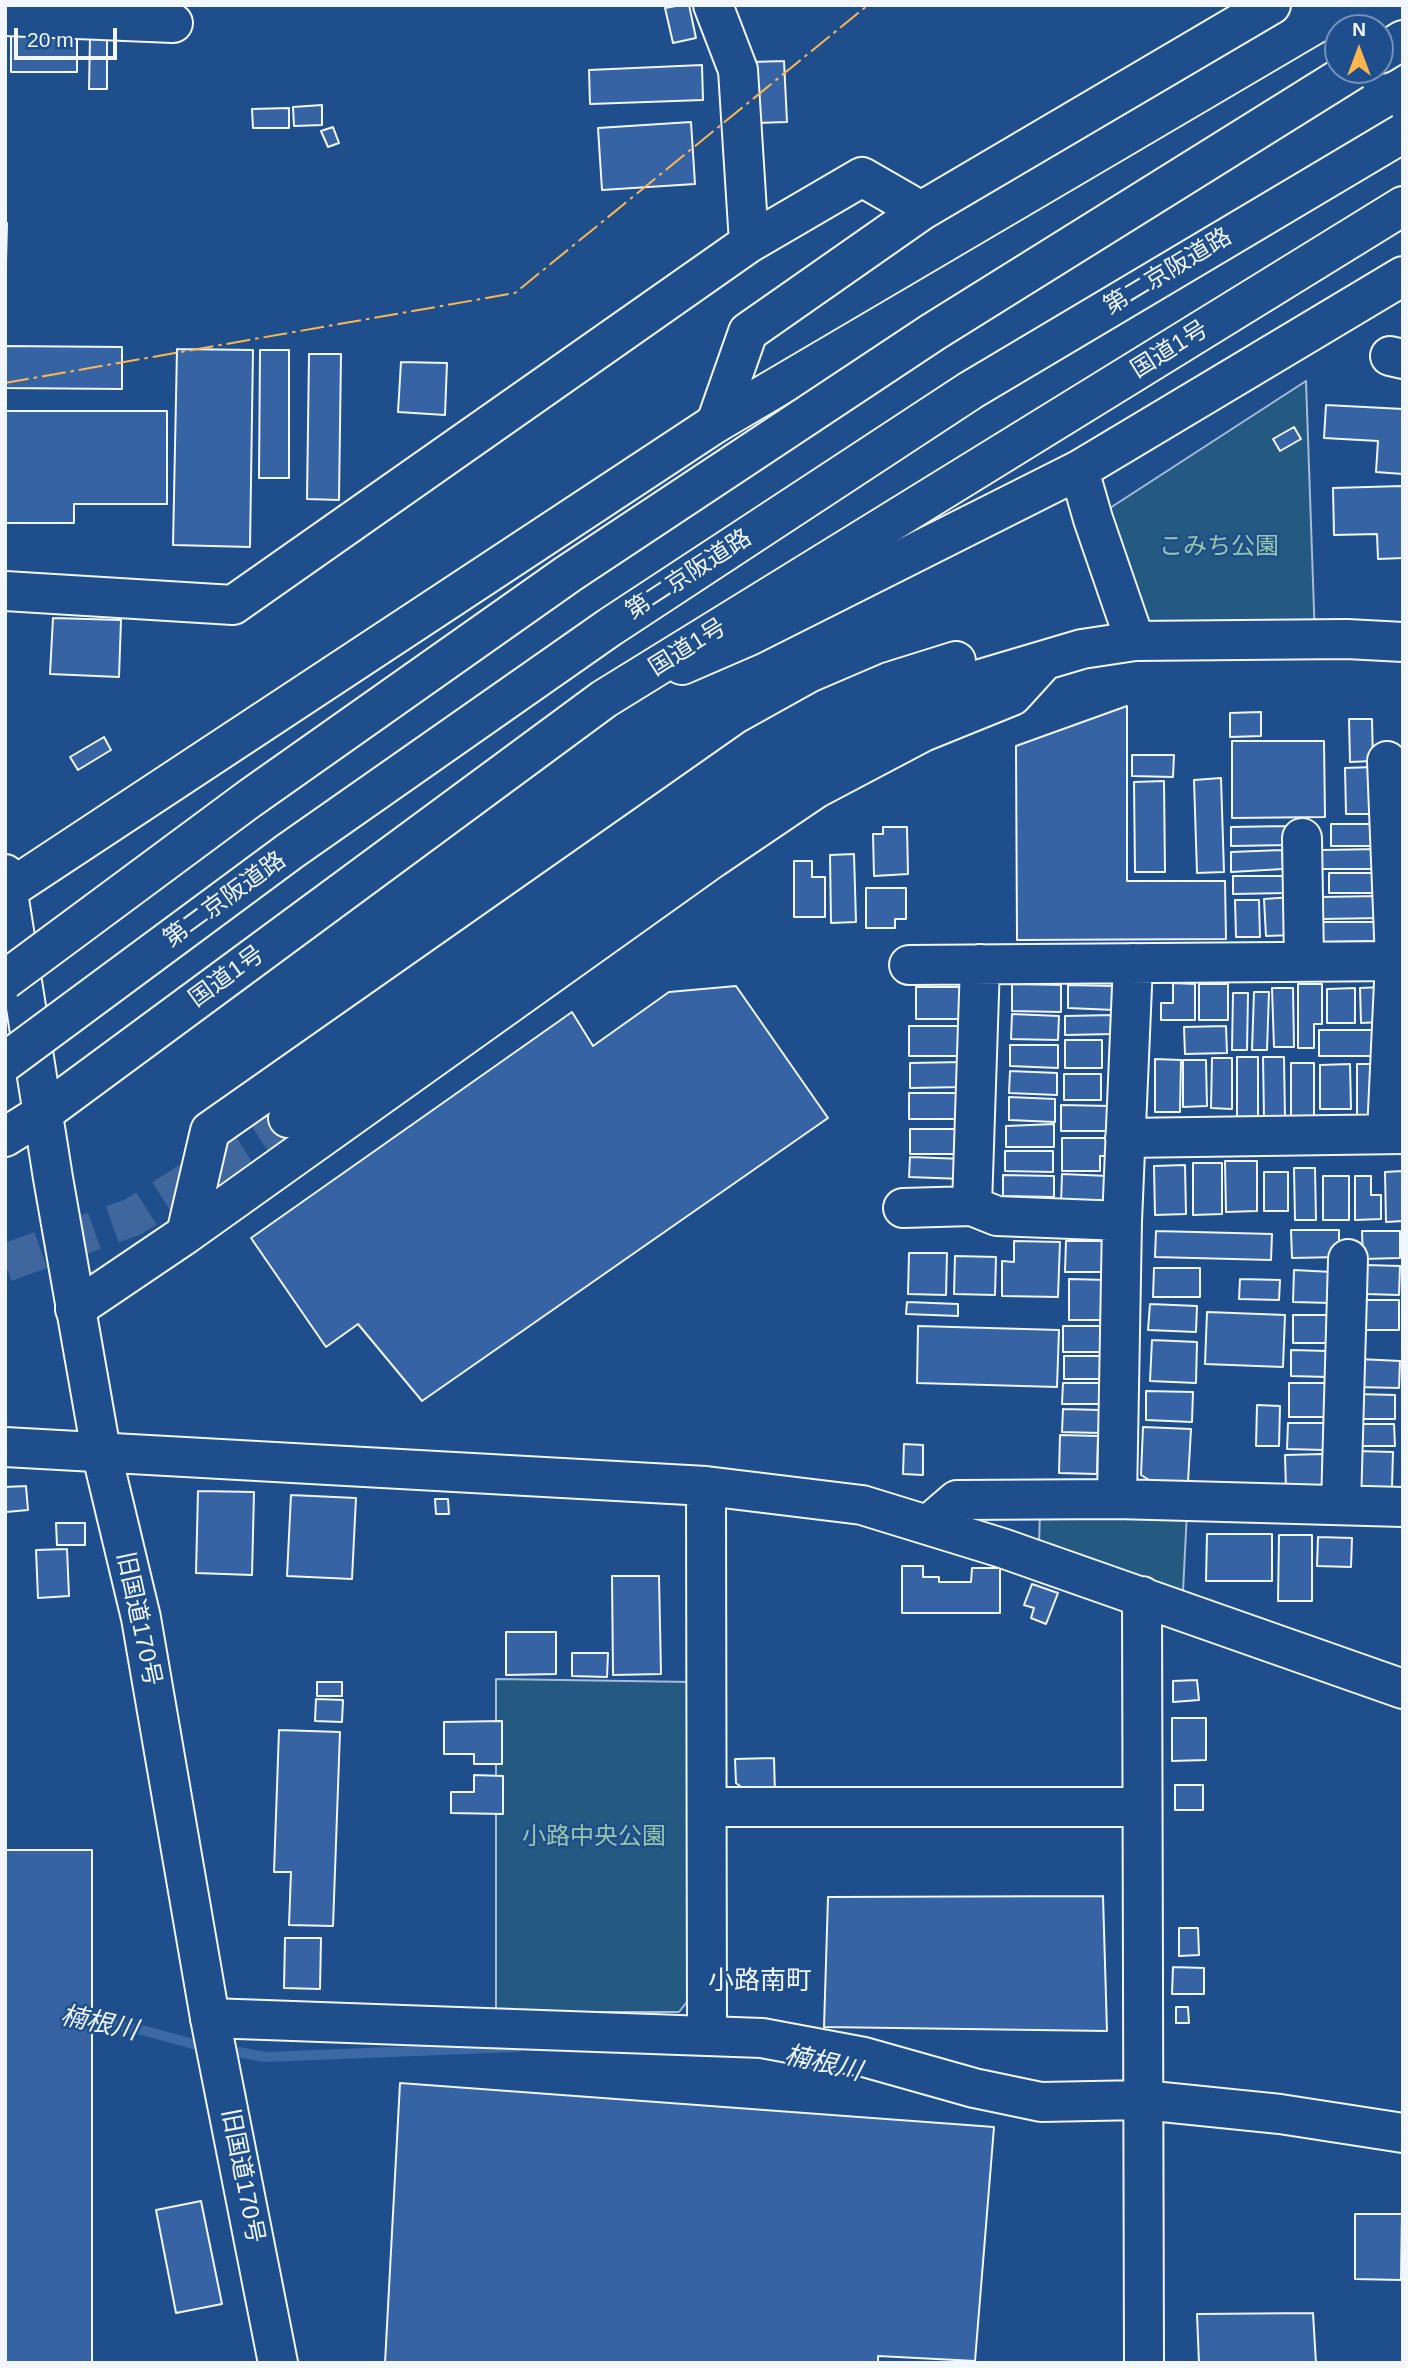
<!DOCTYPE html>
<html>
<head>
<meta charset="utf-8">
<style>
	body { margin:0 }
	#map { position:relative; width:1408px; height:2368px; overflow:hidden; background:#1f4e8c; font-family:Arial,sans-serif }
	canvas { display:block }
	.frame { position:absolute; inset:0; border:7px solid #f2f6ff; pointer-events:none }
	.north { position:absolute; left:1324px; top:14px; width:70px; height:70px; box-sizing:border-box; background:#1f4e8c; border:2px solid #7391ba; border-radius:50%; rotate:0deg; font-size:19px; font-weight:700; line-height:28px; text-align:center; color:#f2f6ff }
	.north::after { content:''; display:block; margin:auto; width:24px; height:32px; background:#ffb74d; clip-path:polygon(50% 0,100% 100%,50% 72%,0 100%) }
	.scale { position:absolute; left:14px; top:28px; width:103px; height:32px; box-sizing:border-box; border:4px solid #f2f6ff; border-top:0; padding-left:9px; font-size:21px; line-height:24px; white-space:nowrap; color:#f2f6ff; -webkit-text-stroke:5px #1f4e8c; paint-order:stroke }
</style>
</head>
<body>
<div id="map">
<canvas width="1408" height="2368"></canvas>
<div class="frame"></div>
<div class="north">N</div>
<div class="scale">20 m</div>
</div>
<script>
const c = document.querySelector('canvas').getContext('2d');
c.lineJoin = 'round';
function paint(path, color) { c.fillStyle = color; c.fill(path, 'evenodd'); }
const toPath = rows => new Path2D(rows.map(r => 'M' + r).join(''));
function trace(path, color, width, dash) { c.strokeStyle = color; c.lineWidth = width; c.lineCap = dash ? 'butt' : 'round'; c.setLineDash(dash || []); c.stroke(path); }
function write(font, color, halo, rows, align = 'center') {
  c.font = font + ' Arial,"Noto Sans JP",sans-serif'; c.lineWidth = 5; c.setLineDash([]); c.textBaseline = 'middle'; c.strokeStyle = halo; c.fillStyle = color; for (const [text, x, y, turn = 0] of rows) {
    c.save(); c.translate(x, y); c.rotate((+turn || 0) * Math.PI / 180); c.textAlign = isNaN(turn) ? turn : align; if (halo) c.strokeText(text, 0, 0); c.fillText(text, 0, 0); c.restore();
  }
}
const green = toPath([
	[1306,381,1315,639,1135,641,1093,519,1306,381],
	[1040,1511,1187,1512,1183,1591,1039,1543,1040,1511],
	[496,1679,692,1682,694,1993,679,2012,496,2012,496,1679]
]);
const stream = toPath([
	[80,2019,142,2030,193,2044],
	[238,2052,265,2057,517,2047]
]);
const building = toPath([
	[681,5,689,5,696,38,673,43,665,8,681,5],
	[11,26,77,26,77,72,11,72,11,26],
	[107,32,107,89,89,89,90,37,107,32],
	[784,61,787,122,756,123,752,62,784,61],
	[702,65,703,100,590,104,589,70,702,65],
	[322,105,322,125,294,126,293,107,322,105],
	[289,108,289,128,253,128,252,109,289,108],
	[691,122,695,184,602,190,598,128,691,122],
	[333,127,339,143,328,147,321,131,333,127],
	[5,223,7,223,6,262,5,262,5,223],
	[5,346,122,347,122,389,5,388,5,346],
	[177,349,253,350,250,547,173,545,177,349],
	[260,350,289,350,289,478,259,478,260,350],
	[309,354,341,354,339,500,307,499,309,354],
	[401,362,447,363,445,415,398,412,401,362],
	[1326,405,1403,409,1403,474,1376,472,1378,441,1324,438,1326,405],
	[5,411,167,411,167,504,74,504,74,523,5,523,5,411],
	[1294,427,1301,439,1280,451,1273,439,1294,427],
	[1402,486,1403,558,1378,559,1377,534,1334,535,1333,488,1402,486],
	[53,618,121,620,119,677,50,674,53,618],
	[1402,691,1403,691,1403,741,1402,741,1402,691],
	[1127,706,1127,881,1225,881,1226,939,1017,940,1016,746,1127,706],
	[1261,712,1261,736,1230,737,1230,713,1261,712],
	[1349,719,1372,719,1373,761,1350,762,1349,719],
	[104,737,111,750,78,770,70,757,104,737],
	[1232,741,1324,741,1325,817,1232,818,1232,741],
	[1132,755,1174,755,1173,777,1132,776,1132,755],
	[1373,767,1374,814,1346,814,1345,768,1373,767],
	[1221,778,1224,872,1197,873,1194,780,1221,778],
	[1164,781,1165,872,1135,872,1134,782,1164,781],
	[1331,824,1379,824,1380,846,1331,846,1331,824],
	[1288,826,1289,845,1231,846,1231,827,1288,826],
	[883,827,907,827,908,874,874,876,873,834,883,834,883,827],
	[1380,849,1380,869,1322,869,1322,850,1380,849],
	[1282,850,1283,869,1231,872,1231,852,1282,850],
	[854,854,856,922,831,923,830,855,854,854],
	[794,861,812,861,812,877,825,877,825,917,794,917,794,861],
	[1329,873,1380,873,1380,893,1329,893,1329,873],
	[1233,876,1286,876,1286,893,1233,894,1233,876],
	[866,888,906,888,906,919,895,919,895,928,866,928,866,888],
	[1382,896,1382,918,1321,919,1321,897,1382,896],
	[1292,897,1293,935,1266,936,1264,899,1292,897],
	[1235,900,1259,900,1260,937,1236,937,1235,900],
	[1322,922,1381,922,1381,941,1322,942,1322,922],
	[1173,983,1195,984,1195,1020,1161,1020,1161,1003,1173,1003,1173,983],
	[1012,984,1061,985,1061,1012,1012,1011,1012,984],
	[1199,984,1228,984,1228,1020,1199,1020,1199,984],
	[1298,984,1322,984,1322,1024,1314,1024,1314,1048,1298,1048,1298,984],
	[1068,985,1114,986,1114,1010,1068,1008,1068,985],
	[736,986,828,1118,422,1401,358,1324,326,1347,251,1238,572,1012,593,1046,669,992,736,986],
	[916,987,960,987,960,1019,916,1019,916,987],
	[1382,987,1383,1022,1361,1023,1360,988,1382,987],
	[1272,988,1293,988,1294,1047,1274,1047,1272,988],
	[1355,988,1355,1023,1327,1023,1327,989,1355,988],
	[1254,992,1269,992,1267,1050,1252,1050,1254,992],
	[1233,993,1248,993,1247,1050,1232,1050,1233,993],
	[1012,1014,1059,1016,1058,1040,1011,1039,1012,1014],
	[1114,1015,1114,1034,1065,1035,1065,1016,1114,1015],
	[909,1026,962,1026,962,1056,909,1056,909,1026],
	[1226,1026,1227,1053,1185,1054,1184,1027,1226,1026],
	[1319,1030,1373,1030,1373,1056,1319,1056,1319,1030],
	[1065,1040,1102,1040,1102,1068,1065,1068,1065,1040],
	[1010,1045,1058,1045,1058,1068,1010,1066,1010,1045],
	[1237,1057,1258,1057,1258,1118,1237,1118,1237,1057],
	[1263,1057,1284,1057,1285,1118,1264,1118,1263,1057],
	[1212,1058,1232,1058,1232,1109,1211,1108,1212,1058],
	[1155,1059,1181,1060,1180,1112,1155,1112,1155,1059],
	[1183,1060,1206,1060,1207,1106,1183,1107,1183,1060],
	[963,1062,963,1087,910,1088,910,1063,963,1062],
	[1291,1063,1314,1063,1314,1119,1291,1119,1291,1063],
	[1350,1064,1351,1109,1320,1109,1320,1065,1350,1064],
	[1357,1064,1378,1064,1378,1115,1357,1115,1357,1064],
	[1010,1071,1057,1073,1057,1095,1009,1093,1010,1071],
	[1064,1074,1101,1074,1101,1100,1064,1100,1064,1074],
	[909,1093,965,1093,965,1119,909,1119,909,1093],
	[1009,1097,1055,1099,1055,1122,1009,1120,1009,1097],
	[1061,1105,1111,1106,1111,1131,1061,1131,1061,1105],
	[1054,1124,1054,1147,1006,1147,1006,1126,1054,1124],
	[910,1129,965,1129,964,1154,910,1154,910,1129],
	[1062,1138,1114,1138,1114,1156,1100,1156,1100,1171,1062,1171,1062,1138],
	[1005,1151,1053,1151,1053,1172,1005,1171,1005,1151],
	[910,1157,963,1159,962,1179,909,1177,910,1157],
	[1225,1161,1257,1161,1257,1211,1226,1212,1225,1161],
	[1193,1163,1222,1163,1222,1214,1193,1215,1193,1163],
	[1185,1165,1186,1214,1155,1215,1154,1166,1185,1165],
	[1294,1168,1315,1168,1316,1220,1295,1220,1294,1168],
	[1403,1171,1403,1221,1386,1222,1385,1172,1403,1171],
	[1264,1172,1288,1172,1288,1211,1264,1211,1264,1172],
	[1062,1174,1108,1176,1108,1204,1061,1203,1062,1174],
	[1003,1175,1054,1176,1054,1197,1003,1196,1003,1175],
	[1323,1176,1349,1176,1349,1220,1323,1220,1323,1176],
	[1355,1176,1371,1176,1371,1195,1381,1195,1381,1219,1355,1220,1355,1176],
	[1291,1230,1339,1230,1339,1257,1292,1258,1291,1230],
	[1156,1231,1272,1234,1271,1260,1155,1257,1156,1231],
	[1362,1231,1400,1231,1400,1258,1363,1259,1362,1231],
	[1014,1241,1060,1242,1058,1297,1002,1296,1002,1261,1014,1262,1014,1241],
	[1066,1241,1105,1241,1105,1272,1065,1272,1066,1241],
	[909,1253,947,1253,946,1295,908,1294,909,1253],
	[955,1256,996,1257,995,1295,954,1294,955,1256],
	[1366,1265,1400,1266,1399,1295,1366,1294,1366,1265],
	[1154,1268,1200,1268,1200,1297,1153,1297,1154,1268],
	[1294,1270,1332,1272,1331,1303,1293,1302,1294,1270],
	[1069,1279,1107,1280,1107,1320,1069,1320,1069,1279],
	[1240,1279,1280,1280,1279,1300,1239,1299,1240,1279],
	[1363,1300,1399,1300,1399,1330,1363,1330,1363,1300],
	[907,1302,958,1304,958,1316,906,1314,907,1302],
	[1150,1304,1197,1306,1196,1332,1148,1330,1150,1304],
	[1207,1312,1285,1315,1283,1367,1205,1364,1207,1312],
	[1293,1315,1328,1315,1328,1343,1293,1343,1293,1315],
	[918,1326,1059,1330,1057,1387,917,1383,918,1326],
	[1063,1326,1105,1326,1105,1352,1063,1352,1063,1326],
	[1152,1340,1197,1342,1196,1383,1150,1381,1152,1340],
	[1291,1350,1328,1351,1328,1377,1291,1376,1291,1350],
	[1064,1356,1104,1356,1104,1379,1064,1379,1064,1356],
	[1359,1359,1400,1361,1399,1388,1358,1387,1359,1359],
	[1063,1383,1102,1383,1102,1404,1062,1404,1063,1383],
	[1289,1383,1328,1383,1328,1417,1289,1417,1289,1383],
	[1146,1391,1193,1392,1192,1422,1146,1420,1146,1391],
	[1356,1394,1395,1395,1395,1419,1356,1419,1356,1394],
	[1257,1405,1280,1406,1279,1446,1256,1446,1257,1405],
	[1063,1409,1100,1410,1100,1433,1062,1432,1063,1409],
	[1288,1423,1326,1423,1325,1450,1287,1449,1288,1423],
	[1355,1424,1394,1424,1395,1446,1355,1446,1355,1424],
	[1143,1427,1191,1429,1188,1482,1151,1481,1141,1475,1143,1427],
	[1060,1435,1098,1436,1097,1474,1059,1473,1060,1435],
	[904,1444,923,1445,923,1475,903,1474,904,1444],
	[1356,1451,1393,1452,1392,1487,1355,1487,1356,1451],
	[1323,1454,1323,1490,1286,1490,1285,1455,1323,1454],
	[26,1486,28,1510,6,1512,5,1487,26,1486],
	[198,1491,254,1492,252,1575,196,1573,198,1491],
	[291,1495,356,1498,352,1579,287,1576,291,1495],
	[435,1499,448,1499,449,1514,436,1514,435,1499],
	[56,1523,85,1523,85,1545,57,1545,56,1523],
	[1207,1534,1272,1534,1272,1581,1206,1581,1207,1534],
	[1279,1535,1312,1535,1312,1601,1278,1601,1279,1535],
	[1318,1537,1352,1538,1351,1567,1317,1566,1318,1537],
	[67,1549,69,1596,38,1598,36,1550,67,1549],
	[902,1566,923,1566,923,1577,939,1577,939,1582,971,1582,972,1568,1000,1568,1000,1613,902,1613,902,1566],
	[612,1576,659,1576,661,1674,613,1675,612,1576],
	[1032,1584,1058,1593,1046,1624,1031,1618,1034,1608,1024,1605,1032,1584],
	[506,1632,556,1632,556,1674,506,1675,506,1632],
	[572,1653,608,1653,607,1677,572,1676,572,1653],
	[1197,1680,1199,1700,1173,1702,1173,1681,1197,1680],
	[317,1682,342,1682,342,1696,317,1696,317,1682],
	[316,1699,343,1700,342,1722,315,1721,316,1699],
	[1172,1718,1206,1718,1206,1760,1172,1761,1172,1718],
	[502,1721,502,1764,474,1764,474,1754,444,1754,444,1722,502,1721],
	[279,1730,340,1732,333,1926,289,1925,291,1872,274,1872,279,1730],
	[774,1758,775,1794,750,1794,736,1783,735,1759,774,1758],
	[474,1775,503,1776,503,1814,451,1813,451,1792,474,1792,474,1775],
	[1175,1785,1203,1785,1203,1810,1175,1810,1175,1785],
	[5,1850,92,1850,92,2363,5,2363,5,1850],
	[1103,1896,1107,2031,824,2027,828,1897,1103,1896],
	[1179,1928,1198,1928,1199,1955,1179,1956,1179,1928],
	[285,1938,321,1938,320,1989,284,1988,285,1938],
	[1173,1967,1204,1968,1204,1994,1172,1994,1173,1967],
	[1176,2007,1188,2007,1189,2023,1176,2023,1176,2007],
	[400,2083,994,2127,975,2361,878,2356,878,2363,385,2363,400,2083],
	[201,2201,222,2304,176,2313,156,2210,201,2201],
	[1355,2214,1402,2214,1401,2280,1355,2279,1355,2214],
	[1313,2313,1316,2363,1199,2363,1197,2314,1313,2313]
]);
const minorTunnel = toPath([
	[5,1263,133,1217,288,1118]
]);
const minor = toPath([
	[713,5,738,70,749,243],
	[5,16,173,23],
	[1390,356,1403,359],
	[716,423,748,332,921,211,1271,5],
	[1079,470,1093,519,1135,641],
	[5,591,233,605,749,243,862,177,921,211],
	[682,665,749,636,1079,470,1403,276],
	[1387,761,1395,961,1387,1133],
	[1302,838,1304,961],
	[909,965,1403,961],
	[288,1118,796,761,937,692,1082,649,1135,641,1347,639,1403,642],
	[1125,1138,1403,1134],
	[972,1206,980,964],
	[903,1208,972,1206,997,1216,1122,1221],
	[186,1234,210,1131,756,748,826,709,889,682,956,661],
	[75,1309,186,1234,713,858,815,789,923,732,1012,696,1042,663],
	[5,1447,706,1486,862,1505,1002,1548,1403,1689],
	[706,1486,707,2035],
	[1117,1499,1122,1221,1133,963],
	[1341,1505,1348,1259],
	[928,1525,957,1500,1117,1499,1403,1507],
	[1142,1596,1144,2363],
	[707,1807,1142,1807],
	[210,2018,762,2038,864,2057,974,2088,1041,2102,1143,2100,1280,2114,1403,2133]
]);
const highway = toPath([
	[1380,54,1403,40],
	[5,874,53,1178,101,1451,141,1618,210,2018,278,2363],
	[5,892,716,423,1338,57],
	[5,1137,43,1113,604,699,1403,206]
]);
const highwayBridge = toPath([
	[5,980,249,799,568,574,933,332,1353,70],
	[5,1062,290,851,610,627,971,390,1403,133]
]);
const power = toPath([
	[5,383,515,293,868,5]
]);
const streetNames = [
	["第二京阪道路",1168,272,-31],
	["国道1号",1170,350,-32],
	["第二京阪道路",689,575,-33],
	["国道1号",688,648,-32],
	["第二京阪道路",225,900,-36],
	["国道1号",227,977,-36],
	["旧国道170号",138,1619,78],
	["旧国道170号",242,2176,79]
];
const parkNames = [
	["こみち公園",1219,547],
	["小路中央公園",594,1837]
];
const neighbourhoodNames = [
	["小路南町",760,1982]
];
const waterNames = [
	["楠根川",99,2024,12],
	["楠根川",823,2064,13]
];
paint(green, '#245a82');
trace(green, '#a8bbd7', 2);
trace(stream, '#3b69a3', 10);
paint(building, '#3563a3');
trace(building, '#f2f6ff', 2);
trace(minorTunnel, '#3f679d', 38, [38, 19]);
trace(minor, '#f2f6ff', 42);
trace(highway, '#f2f6ff', 42);
trace(minor, '#1f4e8c', 38);
trace(highway, '#1f4e8c', 38);
trace(highwayBridge, '#f2f6ff', 42, []);
trace(highwayBridge, '#1f4e8c', 38);
trace(power, '#ffb74d', 2, [24, 5, 3.5, 5]);
write('24px', '#f2f6ff', '#1f4e8c', streetNames);
write('24px', '#97c8a6', '#1f4e8c', parkNames);
write('26px', '#f2f6ff', '#1f4e8c', neighbourhoodNames);
write('italic 26px', '#f2f6ff', '#1f4e8c', waterNames);
</script>
</body>
</html>
